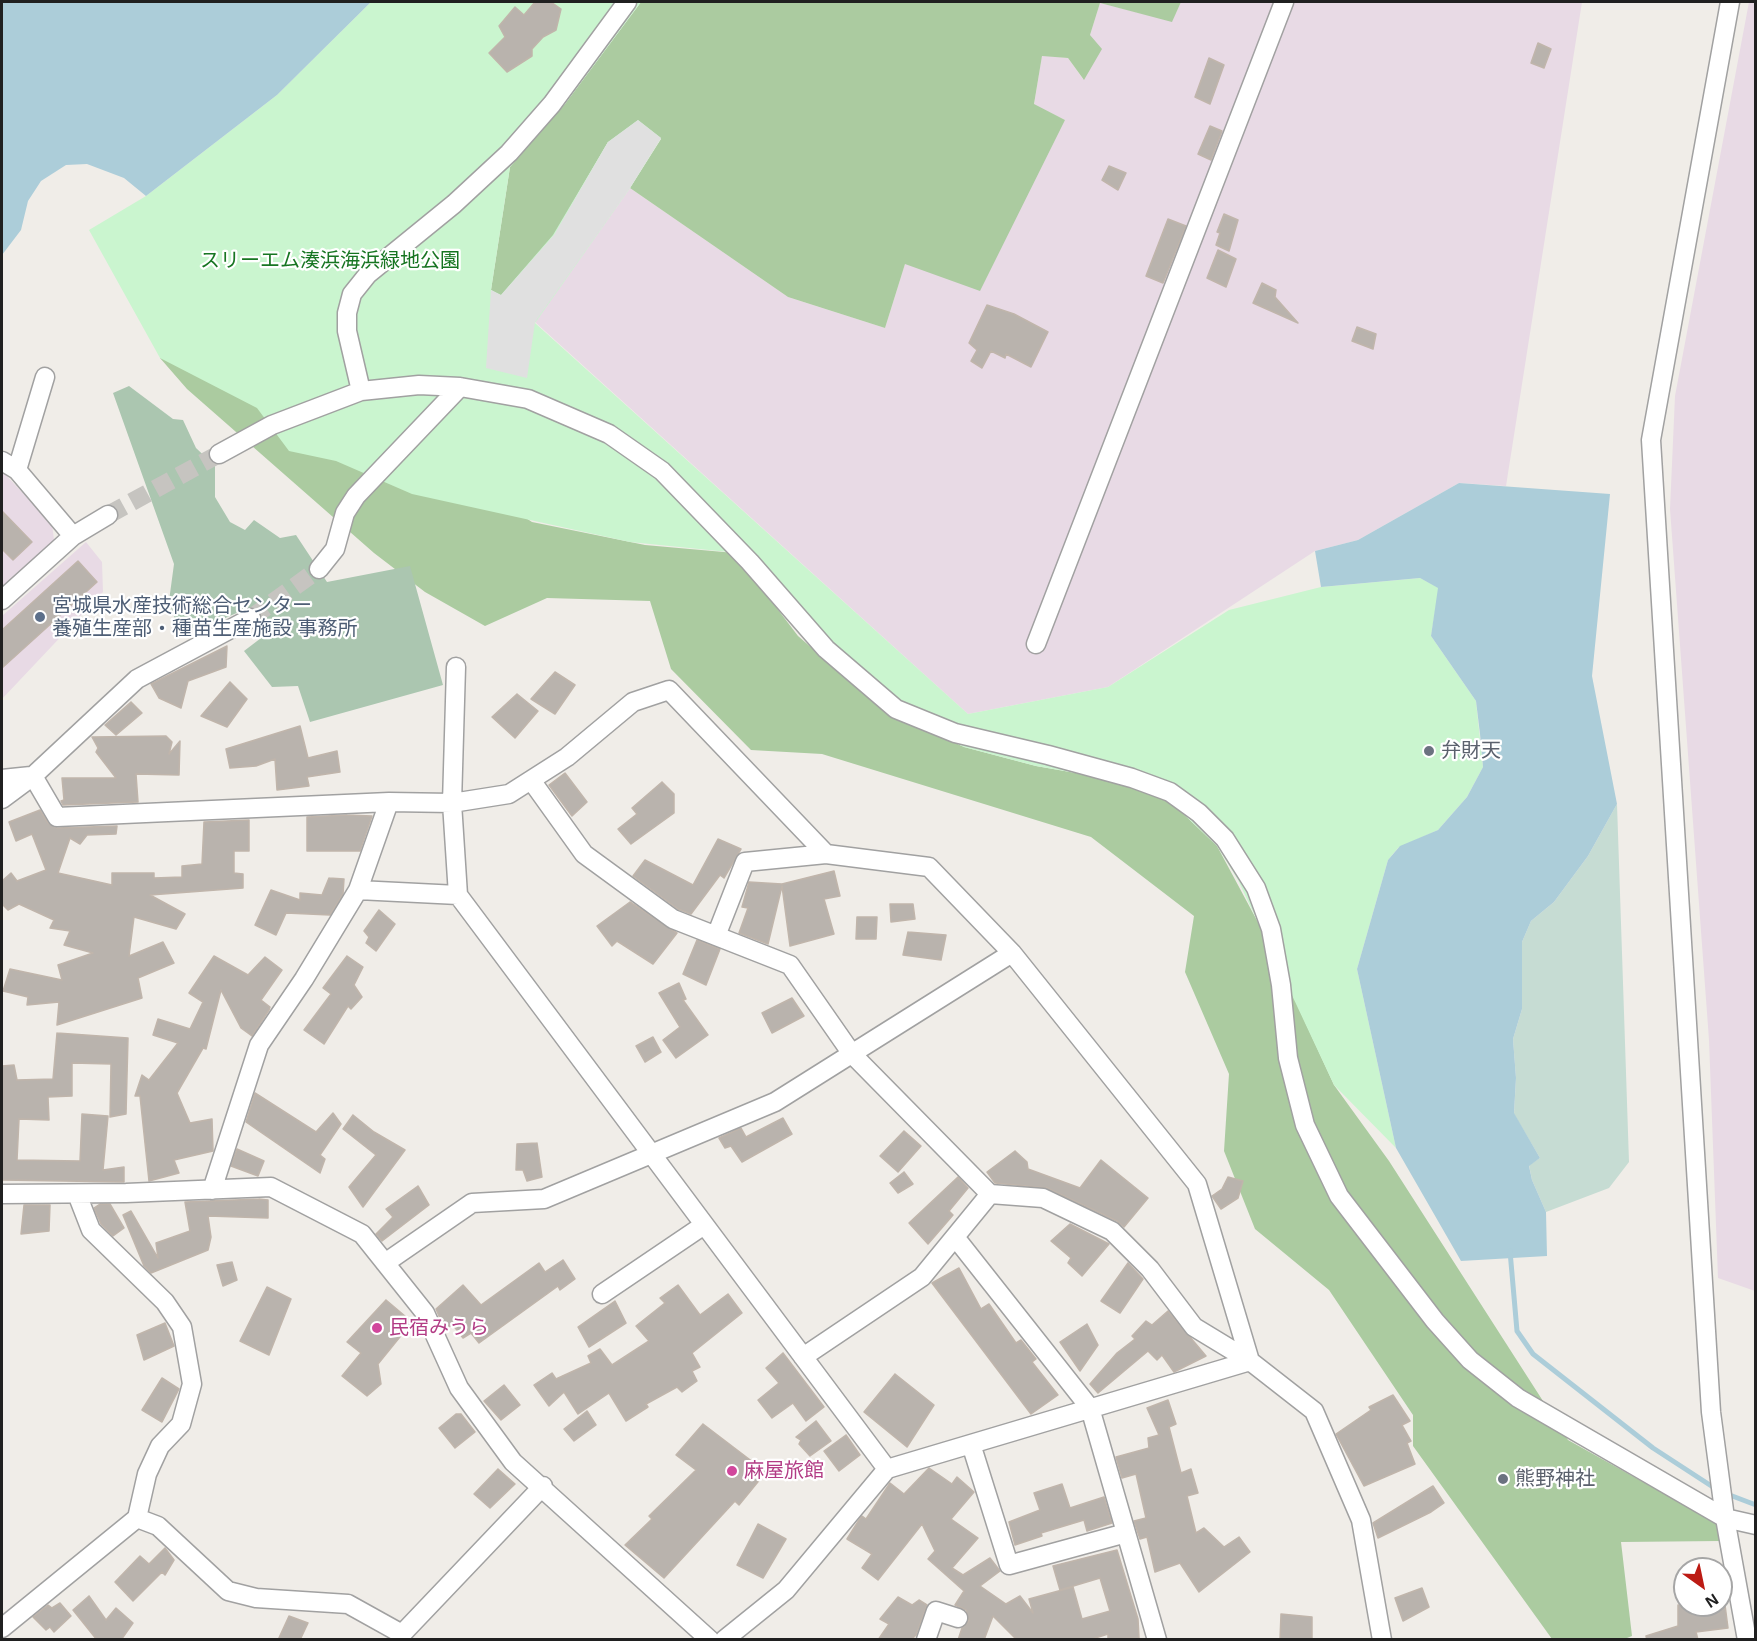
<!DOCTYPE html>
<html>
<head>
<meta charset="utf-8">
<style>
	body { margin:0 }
	#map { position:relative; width:1757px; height:1641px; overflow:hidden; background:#f0ede8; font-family:Helvetica,sans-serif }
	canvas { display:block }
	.frame { position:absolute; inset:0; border:3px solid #202020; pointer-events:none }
	.north { position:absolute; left:1673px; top:1557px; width:60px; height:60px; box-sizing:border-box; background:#fff; border:2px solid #a6a6a6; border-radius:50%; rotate:147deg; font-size:16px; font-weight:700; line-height:24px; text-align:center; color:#202020 }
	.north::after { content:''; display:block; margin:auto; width:21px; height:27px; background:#bc1b14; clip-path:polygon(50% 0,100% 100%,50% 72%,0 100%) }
</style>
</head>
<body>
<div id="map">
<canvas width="1757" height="1641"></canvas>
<div class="frame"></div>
<div class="north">N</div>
</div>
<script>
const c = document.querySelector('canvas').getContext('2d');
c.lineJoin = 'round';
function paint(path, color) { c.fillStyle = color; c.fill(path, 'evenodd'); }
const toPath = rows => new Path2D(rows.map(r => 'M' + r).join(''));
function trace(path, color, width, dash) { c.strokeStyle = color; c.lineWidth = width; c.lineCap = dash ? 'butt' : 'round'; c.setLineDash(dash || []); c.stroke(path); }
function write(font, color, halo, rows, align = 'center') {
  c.font = font + ' Helvetica,"Noto Sans JP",sans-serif'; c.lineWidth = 4.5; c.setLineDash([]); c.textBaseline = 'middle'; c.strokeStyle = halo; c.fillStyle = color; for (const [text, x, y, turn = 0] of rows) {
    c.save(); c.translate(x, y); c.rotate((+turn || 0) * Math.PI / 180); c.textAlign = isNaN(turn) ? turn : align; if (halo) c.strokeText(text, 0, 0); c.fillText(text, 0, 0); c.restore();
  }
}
const industrial = toPath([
	[1181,2,1582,2,1506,486,1459,483,1358,540,1315,551,1108,687,968,714,535,322,630,188,788,297,885,328,905,264,1065,120,1034,105,1042,55,1068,58,1083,79,1090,35,1100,3,1172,21],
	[1749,2,1756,2,1755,1291,1718,1278,1709,1040,1670,509,1675,396],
	[2,471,52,524,54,540,2,588],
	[86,542,102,562,103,592,2,699,2,616]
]);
const forest = toPath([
	[641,2,1181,2,1172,22,1100,3,1090,35,1102,49,1084,80,1068,58,1042,56,1034,104,1065,120,980,291,905,264,885,328,788,297,630,188,661,139,608,142,554,235,501,296,491,290,510,167,565,104],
	[160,358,301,371,532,522,645,545,735,553,798,636,879,706,964,747,1036,766,1110,779,1172,803,1217,846,1268,941,1334,1085,1389,1161,1568,1440,1720,1525,1720,1541,1621,1542,1632,1636,1622,1640,1552,1639,1413,1446,1413,1415,1329,1290,1255,1229,1224,1151,1229,1074,1185,972,1194,916,1091,837,822,754,751,750,671,669,650,601,547,598,485,626,425,592,374,553,187,389]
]);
const wetland = toPath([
	[1617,804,1629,1162,1609,1188,1546,1212,1532,1180,1529,1165,1540,1158,1514,1114,1516,1078,1513,1039,1522,1009,1522,942,1531,921,1554,902,1588,856]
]);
const cemetery = toPath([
	[129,386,173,419,183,420,196,448,215,466,215,497,230,522,245,530,254,520,280,538,296,535,327,582,410,566,443,685,310,722,298,686,272,687,244,651,265,635,246,609,225,618,179,632,169,601,174,564,113,393]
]);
const park = toPath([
	[371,2,641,2,565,104,510,167,491,290,501,295,553,235,608,142,638,120,661,138,630,188,535,323,968,714,1108,687,1229,610,1321,587,1420,578,1439,588,1431,636,1476,701,1483,767,1467,797,1438,830,1398,848,1388,860,1357,969,1396,1148,1334,1085,1238,880,1217,846,1172,803,1110,779,1036,766,964,747,879,706,748,554,630,542,412,494,336,461,289,451,257,408,160,358,89,230,146,196,277,95]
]);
const parking = toPath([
	[638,120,661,138,630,188,535,322,527,378,486,368,491,290,501,295,554,235,608,142]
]);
const water = toPath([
	[2,2,371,2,277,95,146,196,124,178,87,164,66,165,41,181,28,201,21,230,2,255],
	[1459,483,1610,494,1592,676,1617,804,1588,856,1554,902,1531,921,1522,942,1522,1009,1513,1039,1516,1078,1514,1113,1540,1158,1529,1166,1532,1180,1546,1212,1547,1256,1461,1261,1396,1148,1357,969,1388,860,1400,846,1438,830,1467,797,1483,767,1480,734,1476,701,1431,636,1438,588,1420,578,1321,587,1315,551,1358,540]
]);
const stream = toPath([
	[1510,1251,1517,1331,1533,1354,1653,1448,1716,1489],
	[1727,1494,1756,1505]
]);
const building = toPath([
	[535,2,551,2,561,9,556,30,543,37,532,49,532,56,507,72,489,53,505,37,499,26,515,7,524,15,535,2],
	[1538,43,1551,49,1544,68,1531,63,1538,43],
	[1209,58,1224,65,1210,104,1195,97,1209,58],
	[1210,126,1222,131,1211,160,1198,154,1210,126],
	[1109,166,1126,173,1118,190,1102,180,1109,166],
	[1224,214,1238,220,1229,251,1216,245,1220,233,1217,232,1224,214],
	[1168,219,1186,226,1163,283,1146,276,1168,219],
	[1218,250,1236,259,1226,287,1207,278,1218,250],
	[1262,283,1276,290,1275,297,1298,323,1253,303,1262,283],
	[987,305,1014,314,1048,332,1031,367,1006,354,1005,358,991,351,982,368,971,361,977,350,969,343,987,305],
	[1357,327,1376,334,1373,349,1352,341,1357,327],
	[2,511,32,542,13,560,2,549,2,511],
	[78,561,97,582,2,668,2,630,78,561],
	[227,646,226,667,188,681,181,708,159,698,151,684,227,646],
	[555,672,575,685,555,714,531,699,555,672],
	[230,682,247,699,227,727,201,716,230,682],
	[517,694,538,711,515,738,492,717,517,694],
	[131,702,142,713,116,735,105,725,131,702],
	[300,726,308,758,337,751,340,772,307,777,309,786,277,790,275,759,256,766,230,768,226,749,300,726],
	[166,736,172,742,169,754,180,741,179,775,136,774,138,802,63,805,61,801,64,800,62,778,116,778,96,752,98,748,92,737,166,736],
	[565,773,587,802,572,816,549,785,565,773],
	[662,782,674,794,674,813,631,844,618,829,637,814,632,808,662,782],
	[40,810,48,823,57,828,117,826,116,834,87,835,80,844,70,838,58,873,112,885,112,873,154,873,154,878,182,877,182,866,202,864,204,822,249,820,249,851,234,851,234,873,243,874,243,888,150,895,185,914,176,929,134,917,129,956,163,942,174,963,138,978,142,998,57,1025,59,1002,27,1005,28,997,3,991,10,969,62,980,58,965,93,953,64,945,70,931,50,928,54,920,19,904,8,910,2,904,2,881,11,873,17,881,46,870,32,834,16,841,9,822,40,810],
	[347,815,372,816,360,851,307,851,307,817,347,815],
	[718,839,741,849,724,878,720,875,691,914,678,909,633,876,645,860,693,885,718,839],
	[834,871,840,896,824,899,834,934,790,946,782,886,768,944,739,933,748,908,742,907,749,882,782,884,834,871],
	[329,878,344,879,343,894,330,915,286,913,276,935,255,925,271,890,300,900,300,893,322,895,329,878],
	[630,902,677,933,653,964,617,941,612,946,597,926,630,902],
	[890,904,913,904,915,919,891,922,890,904],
	[379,910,395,924,376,951,366,943,369,937,364,931,379,910],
	[857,917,877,917,876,939,856,939,857,917],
	[908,932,946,935,941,960,903,955,908,932],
	[697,940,720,949,706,985,683,974,697,940],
	[214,956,248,975,265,957,282,970,261,1000,270,1007,269,1010,252,1036,241,1028,221,990,206,1049,203,1048,177,1093,190,1123,212,1119,213,1151,174,1160,179,1173,149,1181,140,1096,135,1096,142,1075,149,1080,178,1043,153,1035,158,1019,190,1029,203,1002,189,993,214,956],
	[347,956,363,967,354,985,362,997,351,1009,348,1006,324,1044,304,1030,331,994,323,988,347,956],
	[679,983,686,999,683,1000,708,1035,676,1058,663,1040,680,1027,659,993,679,983],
	[792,998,804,1016,772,1033,762,1013,792,998],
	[57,1033,128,1038,126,1114,110,1117,111,1064,72,1063,72,1096,48,1097,49,1120,19,1119,17,1160,80,1161,82,1114,108,1116,103,1170,124,1167,124,1182,2,1180,2,1066,14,1065,17,1080,53,1079,57,1033],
	[653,1037,661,1052,645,1062,636,1046,653,1037],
	[255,1093,316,1132,333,1113,341,1124,320,1155,325,1159,320,1173,246,1122,255,1093],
	[353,1115,374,1132,405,1150,363,1207,349,1187,376,1155,343,1129,353,1115],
	[783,1118,792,1134,742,1162,731,1146,725,1148,719,1138,741,1128,746,1137,783,1118],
	[904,1131,921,1146,898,1172,880,1156,904,1131],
	[537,1143,542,1177,527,1181,523,1170,516,1170,517,1144,537,1143],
	[237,1149,264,1161,258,1176,231,1166,237,1149],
	[1015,1151,1027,1162,1028,1169,1080,1188,1101,1160,1148,1198,1124,1227,1117,1221,1047,1188,995,1183,987,1172,1015,1151],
	[904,1172,913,1184,898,1193,890,1183,904,1172],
	[958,1177,968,1188,949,1211,953,1215,928,1244,909,1223,958,1177],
	[1228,1177,1243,1181,1238,1198,1221,1209,1212,1196,1222,1189,1228,1177],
	[418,1186,429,1205,382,1241,376,1234,393,1217,386,1209,418,1186],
	[259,1199,268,1200,268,1218,208,1216,211,1237,208,1250,151,1273,144,1266,123,1215,131,1211,158,1258,156,1243,190,1231,185,1202,259,1199],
	[100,1204,110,1204,124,1228,113,1236,101,1224,94,1208,100,1204],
	[24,1205,50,1205,49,1231,21,1234,24,1205],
	[1070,1224,1109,1244,1082,1276,1068,1263,1071,1258,1051,1241,1070,1224],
	[563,1260,575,1279,560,1290,558,1286,479,1343,471,1333,463,1338,453,1325,446,1328,442,1323,436,1309,463,1285,481,1305,539,1263,545,1272,563,1260],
	[232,1262,237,1280,223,1286,217,1265,232,1262],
	[1128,1263,1143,1279,1120,1313,1101,1301,1128,1263],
	[959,1268,981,1309,989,1304,1016,1343,1021,1340,1036,1359,1032,1362,1058,1395,1031,1414,932,1283,959,1268],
	[678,1285,700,1315,728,1294,742,1313,692,1353,700,1367,692,1371,697,1381,682,1392,677,1387,646,1404,648,1407,626,1421,609,1393,578,1414,564,1392,549,1406,534,1385,552,1373,556,1379,591,1363,588,1356,600,1349,612,1365,649,1341,636,1326,665,1303,660,1298,678,1285],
	[267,1287,291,1299,269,1355,240,1341,267,1287],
	[386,1300,412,1322,378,1364,381,1384,367,1396,342,1376,361,1353,347,1342,386,1300],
	[615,1301,626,1323,589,1347,578,1327,615,1301],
	[1168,1311,1206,1356,1174,1372,1162,1355,1157,1360,1148,1351,1098,1393,1090,1384,1117,1353,1135,1339,1132,1336,1146,1321,1152,1325,1168,1311],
	[165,1323,174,1346,144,1360,137,1335,165,1323],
	[1087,1324,1098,1345,1080,1371,1060,1342,1087,1324],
	[783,1353,824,1407,806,1421,793,1403,772,1418,758,1400,779,1383,766,1368,783,1353],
	[895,1374,934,1405,907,1447,864,1412,895,1374],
	[162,1378,179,1389,162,1422,142,1410,162,1378],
	[504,1385,520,1405,501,1420,484,1401,504,1385],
	[1393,1395,1410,1421,1402,1425,1411,1441,1407,1443,1415,1464,1364,1486,1336,1434,1371,1410,1369,1407,1393,1395],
	[1168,1400,1176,1424,1169,1427,1181,1473,1191,1469,1198,1493,1187,1496,1196,1533,1204,1528,1224,1547,1239,1537,1250,1552,1199,1592,1180,1563,1155,1572,1147,1537,1140,1539,1134,1521,1146,1518,1136,1474,1122,1478,1116,1457,1149,1448,1148,1438,1159,1435,1147,1408,1168,1400],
	[587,1411,596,1425,574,1441,564,1429,587,1411],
	[456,1414,461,1414,475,1432,455,1448,439,1428,456,1414],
	[816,1421,831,1441,810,1456,799,1444,801,1440,796,1437,816,1421],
	[703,1424,766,1472,739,1505,735,1501,664,1578,625,1545,652,1519,649,1516,696,1470,676,1455,703,1424],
	[846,1435,860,1455,839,1471,824,1451,846,1435],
	[929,1468,952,1484,957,1477,974,1492,951,1519,978,1538,952,1568,963,1575,990,1558,1000,1571,980,1586,1006,1604,1020,1596,1033,1613,1029,1599,1073,1587,1082,1619,1110,1611,1100,1578,1060,1590,1053,1566,1117,1550,1138,1619,1139,1638,1108,1639,1108,1634,1089,1640,1017,1640,993,1616,984,1640,958,1640,962,1628,969,1621,966,1610,955,1605,964,1591,928,1559,935,1551,922,1524,878,1580,862,1568,872,1554,847,1539,859,1520,862,1516,866,1519,890,1483,904,1494,929,1468],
	[498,1469,515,1484,490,1508,474,1494,498,1469],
	[1062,1484,1070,1508,1104,1497,1112,1523,1087,1531,1084,1520,1041,1533,1042,1536,1015,1545,1009,1522,1040,1510,1034,1493,1062,1484],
	[1433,1486,1444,1503,1431,1512,1378,1538,1373,1523,1433,1486],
	[758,1524,786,1539,763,1578,737,1565,758,1524],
	[165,1548,174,1560,165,1575,162,1572,133,1601,115,1582,140,1556,149,1564,165,1548],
	[1422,1588,1429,1607,1403,1621,1395,1598,1422,1588],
	[89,1596,106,1620,116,1608,133,1623,121,1640,97,1640,73,1610,89,1596],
	[898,1597,912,1605,919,1600,927,1605,916,1635,911,1640,878,1640,889,1624,880,1619,898,1597],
	[60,1603,71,1616,54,1632,50,1627,46,1630,33,1617,48,1605,52,1608,60,1603],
	[1678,1605,1725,1605,1728,1628,1696,1632,1698,1640,1647,1640,1646,1636,1678,1626,1678,1605],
	[1281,1614,1312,1617,1312,1640,1280,1640,1281,1614],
	[289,1616,308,1623,300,1640,278,1640,289,1616]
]);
const minorTunnel = toPath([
	[108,515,219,454],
	[251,618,319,569]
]);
const minor = toPath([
	[1730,2,1651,440,1711,1412,1725,1518,1747,1640],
	[361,391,347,331,347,313,352,294,368,274,454,204,509,153,552,104,627,2],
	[219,454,272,425,361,391,419,385,460,387,528,399,609,434,662,471,750,562,826,649,896,709,955,733,1048,755,1132,778,1170,792,1199,813,1225,839,1256,888,1271,929,1281,985,1288,1058,1305,1125,1339,1196,1435,1321,1470,1360,1518,1398,1725,1518,1756,1525],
	[2,461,17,470,73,536],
	[17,470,45,377],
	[319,569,335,549,345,513,356,496,460,387],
	[2,600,73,536,108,515],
	[1036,644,1284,2],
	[456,667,452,803,458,895,887,1469],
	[33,776,57,817,389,802,452,803,509,794,567,757,633,702,669,690,826,854,929,867,1012,953,1197,1184,1250,1361],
	[2,779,31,776],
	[531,780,584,854,673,919,790,965,852,1054,990,1194,1043,1198,1112,1231,1150,1269,1194,1327,1250,1361,1314,1411,1361,1520,1382,1640],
	[2,799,33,776,137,679,251,618],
	[358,890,458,895],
	[716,936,745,862,826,854],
	[212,1190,259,1045,304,979,358,890,389,802],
	[2,1194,126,1193,271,1187,362,1234,425,1313,459,1388,513,1462,710,1640],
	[77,1194,91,1230,165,1302,182,1327,192,1384,181,1424,160,1446,147,1474,137,1518],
	[955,1237,1090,1408,1157,1640],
	[385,1263,472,1203,544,1199,775,1102,1012,953],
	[602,1294,704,1225],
	[803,1357,922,1277,990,1194],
	[971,1444,1009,1565,1126,1533],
	[2,1628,137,1518,158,1526,228,1591,256,1598,348,1604,402,1634,543,1486],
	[724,1640,786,1590,887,1469,1250,1361],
	[926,1640,936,1611,958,1618]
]);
const markers = [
	[40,617,6,"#5c6f8a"],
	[1429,751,6,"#6b7280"],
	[377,1328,6,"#d1479c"],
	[732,1471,6,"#d1479c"],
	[1503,1479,6,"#6b7280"]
];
const parkNames = [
	["スリーエム湊浜海浜緑地公園",330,261]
];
const serviceNames = [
	["宮城県水産技術総合センター",52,606],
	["養殖生産部・種苗生産施設 事務所",52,629]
];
const worshipNames = [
	["弁財天",1441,751],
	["熊野神社",1515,1479]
];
const hotelNames = [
	["民宿みうら",389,1328],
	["麻屋旅館",744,1471]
];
paint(industrial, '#e8dae5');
paint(forest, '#abcba0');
paint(wetland, '#c6dcd3');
paint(cemetery, '#abc6b0');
paint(park, '#caf5cf');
paint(parking, '#e0e0e0');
paint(water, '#accdd9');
trace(stream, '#accdd9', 5);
paint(building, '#b9b3ad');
trace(building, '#c0b5ab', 1.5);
trace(minorTunnel, '#c6c4c0', 18, [18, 9]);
trace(minor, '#a1a1a1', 21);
trace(minor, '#fff', 18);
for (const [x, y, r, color] of markers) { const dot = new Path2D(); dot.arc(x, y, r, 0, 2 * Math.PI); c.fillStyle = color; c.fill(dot); trace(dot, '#fff', 2); }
write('20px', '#177522', '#fff', parkNames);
write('20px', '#4e5e75', '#fff', serviceNames, 'left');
write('20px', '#5b616d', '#fff', worshipNames, 'left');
write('20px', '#b23c85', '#fff', hotelNames, 'left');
</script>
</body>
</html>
